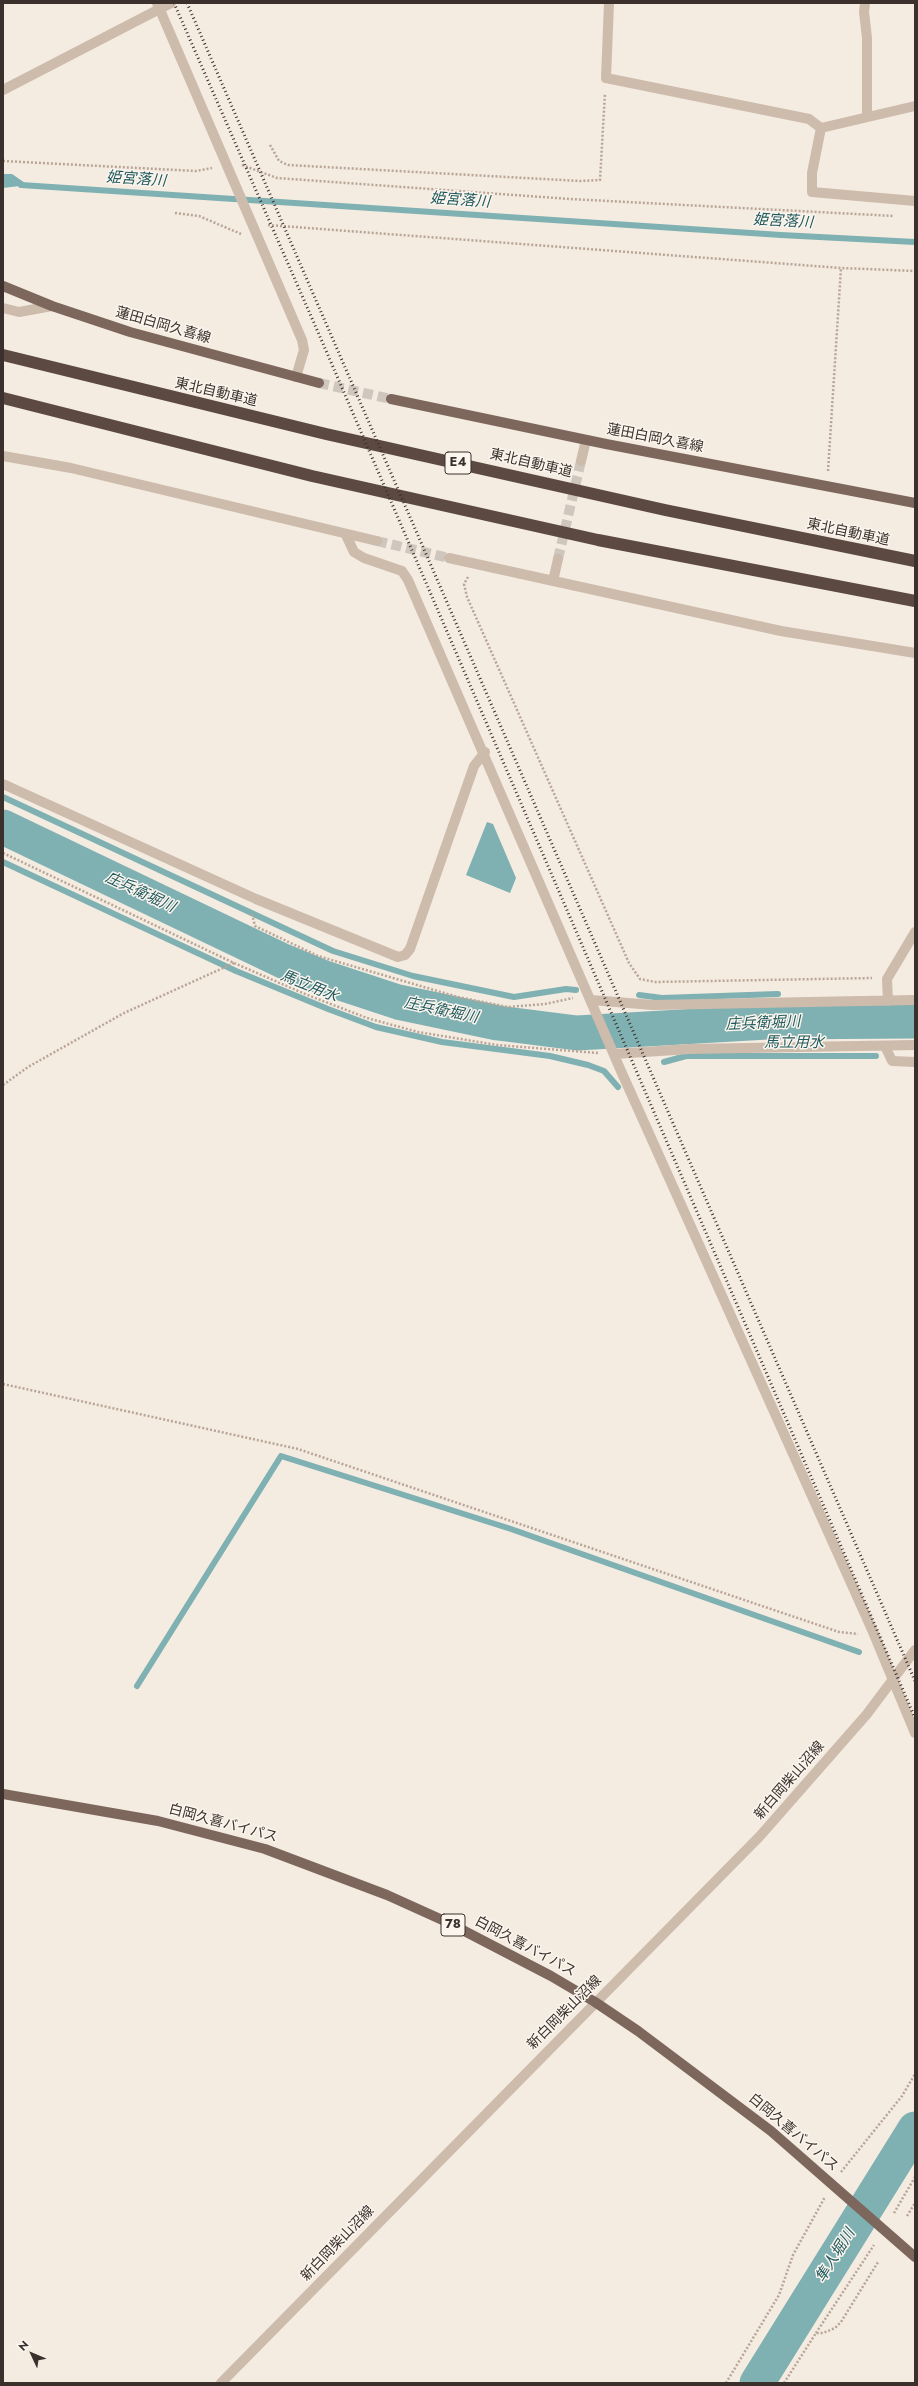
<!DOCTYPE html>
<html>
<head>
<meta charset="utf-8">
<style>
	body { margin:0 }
	#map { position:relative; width:918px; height:2386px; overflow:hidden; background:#f4ebe1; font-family:Jost,sans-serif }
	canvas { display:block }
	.frame { position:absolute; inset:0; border:4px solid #3b302b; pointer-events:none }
	.north { position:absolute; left:12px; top:2334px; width:40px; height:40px; -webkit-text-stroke:3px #fbf5ee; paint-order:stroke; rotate:314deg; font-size:11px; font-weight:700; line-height:16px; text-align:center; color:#3b302b }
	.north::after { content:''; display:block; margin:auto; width:14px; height:18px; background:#3b302b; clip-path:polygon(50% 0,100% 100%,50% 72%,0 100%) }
</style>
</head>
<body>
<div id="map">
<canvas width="918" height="2386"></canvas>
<div class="frame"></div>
<div class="north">N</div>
</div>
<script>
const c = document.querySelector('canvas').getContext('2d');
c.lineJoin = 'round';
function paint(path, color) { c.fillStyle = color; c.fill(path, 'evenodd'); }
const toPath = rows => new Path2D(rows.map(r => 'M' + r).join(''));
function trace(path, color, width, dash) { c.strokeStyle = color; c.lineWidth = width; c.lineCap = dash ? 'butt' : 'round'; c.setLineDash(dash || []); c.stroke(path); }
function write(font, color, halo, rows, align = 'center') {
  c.font = font + ' Jost,"Noto Sans JP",sans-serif'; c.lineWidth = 3; c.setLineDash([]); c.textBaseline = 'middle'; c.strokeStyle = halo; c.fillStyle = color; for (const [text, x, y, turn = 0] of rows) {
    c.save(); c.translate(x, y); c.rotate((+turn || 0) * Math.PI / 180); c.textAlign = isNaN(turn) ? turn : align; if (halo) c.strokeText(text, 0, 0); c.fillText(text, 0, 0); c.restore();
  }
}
const water = toPath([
	[3,174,12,174,28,185,3,188],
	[487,822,493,824,516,878,510,893,466,875]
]);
const stream = toPath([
	[21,185,781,235,915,242],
	[3,797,333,951,413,976,514,997,566,989,576,990],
	[3,862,236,971,328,1009,376,1027,442,1042,550,1056,588,1065,604,1071,618,1087],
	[639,995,662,998,778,994],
	[664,1062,686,1056,876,1056],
	[137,1686,281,1456,511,1529,859,1652]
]);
const river = toPath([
	[3,827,283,961,322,977,398,1002,498,1023,577,1033,767,1022,915,1021],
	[757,2383,915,2129]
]);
const minorTunnel = toPath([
	[377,541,449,558],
	[558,559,581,461]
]);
const majorTunnel = toPath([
	[319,383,391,399]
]);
const path = toPath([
	[270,145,279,161,288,165,580,181,600,180,605,93],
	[3,161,196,171,212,168],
	[242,165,277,178,570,199,894,216],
	[175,213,199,216,241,234],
	[268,225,841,268,915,271],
	[828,471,841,268],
	[468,577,464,584,467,597,629,963,640,979,655,982,872,978],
	[3,853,234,963,305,994,367,1018,418,1032,497,1045,598,1053],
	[252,914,255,926,318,956,458,997,508,1007,545,1004,573,998],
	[3,1085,28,1067,124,1013,234,963],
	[3,1384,298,1449,839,1632,858,1634],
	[841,2172,902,2096,915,2074],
	[894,2213,915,2177],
	[907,2216,915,2203],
	[816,2333,874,2245],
	[726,2383,779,2295,793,2255,825,2197],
	[784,2383,816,2333,823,2333,835,2328,841,2322,878,2262]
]);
const minor = toPath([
	[157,3,302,340,304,350,296,377],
	[609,3,606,78,809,119,821,128,915,106],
	[865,3,864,12,867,38,867,117],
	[3,90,171,3],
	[821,128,812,173,812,192,915,201],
	[3,308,19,312,52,306],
	[3,456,71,468,377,541],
	[581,461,586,440],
	[346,535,354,552,364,558,402,571,408,580,621,1071,873,1632,915,1733],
	[449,558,781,631,915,653],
	[553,581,558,559],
	[3,784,256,899,398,957,405,955,410,949,474,766,485,752],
	[591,1000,653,1005,915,1000],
	[888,1001,887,979,915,932],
	[885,1046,892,1061,915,1062],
	[614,1054,690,1049,915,1045],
	[221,2383,760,1836,867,1714,915,1650]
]);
const major = toPath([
	[3,286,52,306,130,332,319,383],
	[391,399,606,444,915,503],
	[3,1794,158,1821,265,1849,387,1895,449,1923,551,1976,595,2002,638,2031,771,2131,915,2257]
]);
const highway = toPath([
	[3,355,326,434,665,510,915,561],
	[3,398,312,476,598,540,915,601]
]);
const rail = toPath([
	[174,3,321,339,915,1718],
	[187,3,915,1681]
]);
const shields = [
	[458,463,26],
	[453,1925,24]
];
const shieldNames = [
	["E4",458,463],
	["78",453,1925]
];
const streetNames = [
	["蓮田白岡久喜線",163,326,16],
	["東北自動車道",216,393,13],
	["蓮田白岡久喜線",655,439,11],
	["東北自動車道",531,464,13],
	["東北自動車道",848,533,12],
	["新白岡柴山沼線",790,1781,-49],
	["白岡久喜バイパス",223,1824,15],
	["白岡久喜バイパス",525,1947,28],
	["新白岡柴山沼線",565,2013,-45],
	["白岡久喜バイパス",793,2133,40],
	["新白岡柴山沼線",338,2244,-46]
];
const waterNames = [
	["姫宮落川",136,180,4],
	["姫宮落川",460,201,4],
	["姫宮落川",783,222,3],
	["庄兵衛堀川",140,893,25],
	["馬立用水",309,987,22],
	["庄兵衛堀川",441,1011,12],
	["庄兵衛堀川",763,1024,-2],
	["馬立用水",794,1043],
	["隼人堀川",836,2256,-58]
];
paint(water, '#7fb0b2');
trace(stream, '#7fb0b2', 6);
trace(river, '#7fb0b2', 35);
trace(minorTunnel, '#cfc6bd', 10, [10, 5]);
trace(majorTunnel, '#cfc6bd', 10, [10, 5]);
trace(path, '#b9a596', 2.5, [2, 2]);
trace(minor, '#cdbbac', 10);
trace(major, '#7d675c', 10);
trace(highway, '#5c4a42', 12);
trace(rail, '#3b302b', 3, [1, 3]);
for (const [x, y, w] of shields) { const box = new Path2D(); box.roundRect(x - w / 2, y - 11, w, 22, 3); c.fillStyle = '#fbf5ee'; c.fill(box); trace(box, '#3b302b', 1); }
write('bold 13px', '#3b302b', null, shieldNames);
write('14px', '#3b302b', '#fbf5ee', streetNames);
write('italic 15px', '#1f5a5e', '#fbf5ee', waterNames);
</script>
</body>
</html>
